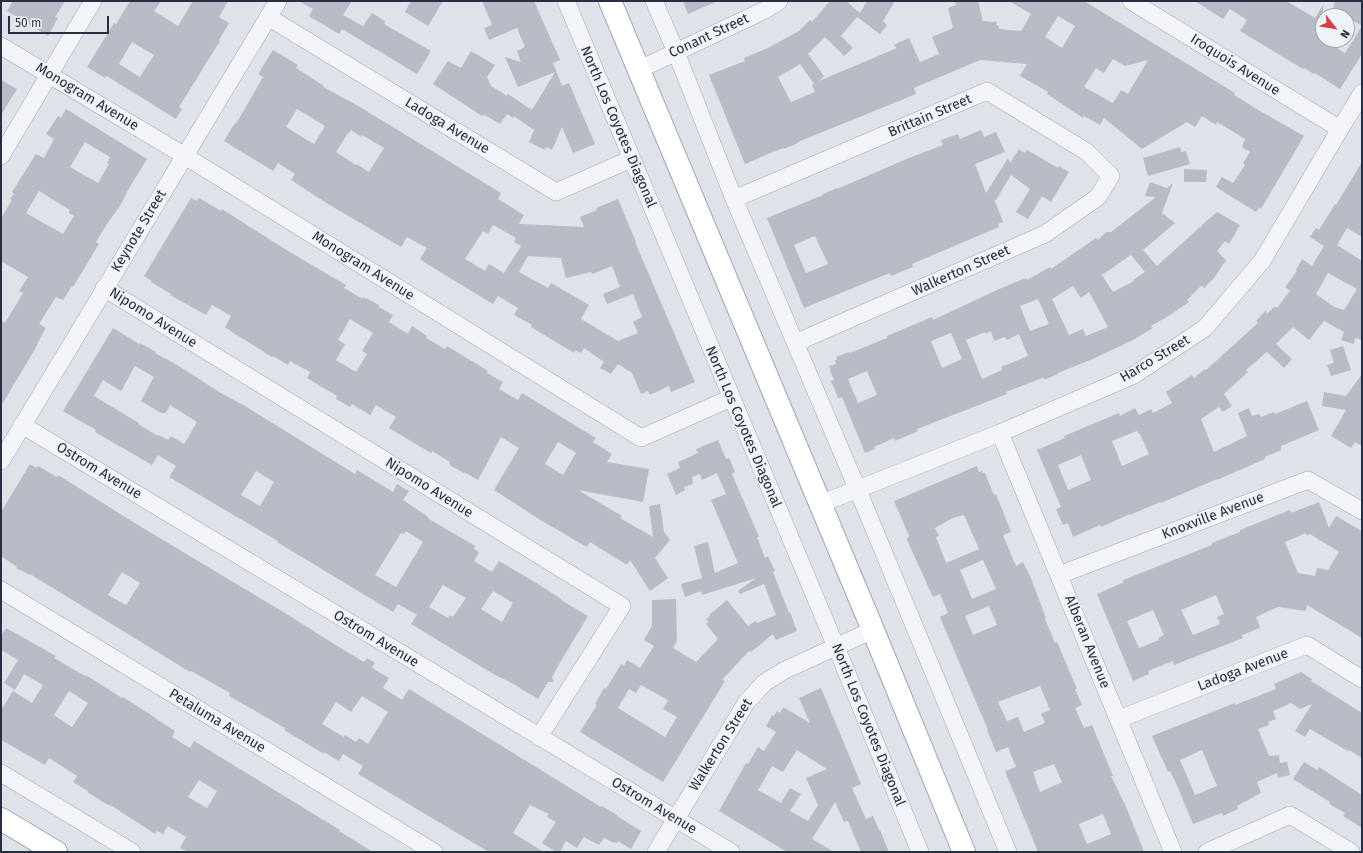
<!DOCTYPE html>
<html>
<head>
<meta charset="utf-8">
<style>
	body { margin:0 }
	#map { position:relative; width:1363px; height:853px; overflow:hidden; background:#e0e2e9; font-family:"Fira Sans",sans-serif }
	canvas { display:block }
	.frame { position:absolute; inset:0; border:2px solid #282e41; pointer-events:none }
	.north { position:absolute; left:1315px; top:8px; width:40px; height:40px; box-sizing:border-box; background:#eff2f7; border:1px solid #9fa4ae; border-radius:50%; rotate:121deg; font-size:11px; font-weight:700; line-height:16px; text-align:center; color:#282e41 }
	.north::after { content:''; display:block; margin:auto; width:14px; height:18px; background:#d43f46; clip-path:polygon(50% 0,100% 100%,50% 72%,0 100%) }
	.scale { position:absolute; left:8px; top:16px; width:101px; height:18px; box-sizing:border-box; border:2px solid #282e41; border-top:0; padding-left:5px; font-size:12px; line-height:14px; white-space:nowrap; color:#282e41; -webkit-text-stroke:3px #eff2f7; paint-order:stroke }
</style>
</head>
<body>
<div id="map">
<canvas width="1363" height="853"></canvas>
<div class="frame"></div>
<div class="north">N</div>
<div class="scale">50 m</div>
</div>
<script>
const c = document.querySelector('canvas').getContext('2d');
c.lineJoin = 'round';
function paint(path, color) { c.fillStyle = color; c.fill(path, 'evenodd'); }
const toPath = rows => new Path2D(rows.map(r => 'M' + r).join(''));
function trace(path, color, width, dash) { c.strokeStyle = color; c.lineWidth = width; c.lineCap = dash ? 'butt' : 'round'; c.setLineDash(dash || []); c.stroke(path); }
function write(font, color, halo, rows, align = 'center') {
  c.font = font + ' "Fira Sans",sans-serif'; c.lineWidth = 3; c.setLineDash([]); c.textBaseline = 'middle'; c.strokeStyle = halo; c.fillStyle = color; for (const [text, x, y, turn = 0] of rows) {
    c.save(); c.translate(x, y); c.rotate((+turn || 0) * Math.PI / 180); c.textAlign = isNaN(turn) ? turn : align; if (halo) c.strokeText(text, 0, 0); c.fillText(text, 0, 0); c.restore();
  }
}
const building = toPath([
	[13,1,65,1,55,17,58,18,48,36,7,11],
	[130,1,161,1,154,11,178,26,193,1,228,1,219,17,229,23,219,40,220,41,179,107,182,109,176,119,110,78,106,76,105,78,87,67,114,23,116,24],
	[132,42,154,55,140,77,119,64],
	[299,1,352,1,343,15,363,26,372,13,385,21,384,24,431,51,417,74,342,29,339,34,309,16,313,9],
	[411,1,443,1,428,26,405,12],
	[482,1,534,1,560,60,553,63,562,86,569,83,595,144,573,153,562,127,552,150,546,147,545,150,529,142,534,130,514,116,513,118,507,114,500,124,485,115,482,116,433,84,448,61,461,68,471,51,495,65,487,77,491,86,507,96,508,94,532,110,555,72,518,87,505,57,521,62,517,51,525,47,517,28,489,40,484,28,492,25],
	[683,1,718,1,688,14],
	[830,1,846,1,860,13,867,1,895,1,883,21,887,25,880,34,857,17,841,36,853,48,844,56,825,37,808,54,824,76,819,81,897,48,894,45,909,38,920,62,939,54,932,37,953,28,948,8,956,5,955,1,978,1,983,21,997,22,996,25,999,26,999,29,1021,31,1031,14,1009,1,1084,1,1235,93,1234,95,1260,111,1304,136,1261,209,1259,207,1256,212,1216,187,1222,177,1233,183,1245,165,1243,163,1250,152,1242,147,1245,139,1217,122,1216,125,1202,116,1195,127,1187,122,1142,149,1104,118,1100,125,1084,116,1083,118,1047,94,1048,92,1020,76,1027,64,980,60,914,88,916,94,798,142,798,143,784,149,784,148,775,151,745,164,709,75,745,61,744,58,770,47,799,31,810,20,812,22],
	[1058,16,1075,26,1062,48,1045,37],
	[1113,59,1125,66,1148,60,1128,94,1121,90,1113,103,1084,87,1096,68,1104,73],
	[800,64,814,84,812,85,815,92,791,102,778,77],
	[1195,1,1286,1,1315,18,1323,5,1323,40,1345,53,1362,26,1347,17,1347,16,1333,9,1335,1,1362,1,1362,54,1340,89,1315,73,1314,74,1304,68,1303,69,1240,31,1247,20,1230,9,1223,19],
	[273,50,298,65,296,68,324,86,323,87,355,104,501,193,498,199,524,215,519,224,584,227,580,217,597,210,596,208,618,199,636,242,635,242,695,382,671,392,669,386,652,394,649,394,648,391,641,394,632,373,618,364,611,374,600,368,604,362,584,348,581,353,575,350,574,353,531,327,532,325,514,315,518,308,498,296,493,304,427,264,420,259,427,248,407,237,401,247,328,204,291,180,295,174,278,163,273,171,224,141,235,123,236,124,263,77,258,74],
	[297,109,325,126,314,144,286,127],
	[351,130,361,137,362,135,384,148,369,172,357,164,356,165,336,152,348,133,349,134],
	[493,225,516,238,514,242,521,246,504,273,489,264,485,271,465,259,483,231,488,234],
	[528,256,561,258,566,278,591,272,592,274,595,273,612,266,620,287,603,294,607,304,633,294,642,317,633,322,638,333,618,341,581,319,589,305,551,283,548,288,519,272],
	[1,80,17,89,1,115],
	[66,109,147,159,128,190,120,206,109,221,96,242,99,244,73,287,72,286,63,300,56,297,39,324,46,328,37,344,38,344,1,406,1,321,5,323,23,293,19,291,28,277,1,261,1,218,12,200,10,199,14,194,12,192,36,154,44,158,54,139,46,134,58,116,61,118],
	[85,142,110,157,107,163,109,164,98,183,70,167],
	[39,191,70,210,69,213,74,216,63,234,26,213],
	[981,130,984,137,996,132,1005,152,975,164,986,193,1008,158,1010,163,1019,149,1025,153,1027,150,1058,168,1059,166,1069,172,1051,202,1042,196,1028,219,1016,212,1030,189,1011,175,996,200,994,199,1003,222,998,224,999,227,912,264,913,267,891,276,890,273,804,308,767,218,823,195,823,194,837,188,837,189,909,158,943,145,941,140,958,134,960,139],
	[815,236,828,264,806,273,794,245],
	[1180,147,1181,152,1186,151,1190,164,1148,176,1143,158],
	[1362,162,1362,237,1347,228,1337,245,1362,261,1362,340,1355,338,1354,344,1341,340,1344,332,1324,321,1309,340,1293,327,1276,344,1292,359,1284,368,1267,352,1246,370,1248,372,1224,394,1232,406,1223,412,1219,407,1201,419,1214,452,1247,436,1238,413,1249,408,1252,416,1259,414,1261,417,1274,412,1275,414,1307,401,1319,430,1281,446,1281,450,1265,457,1265,459,1217,480,1217,479,1161,503,1160,502,1130,515,1130,514,1101,527,1100,525,1073,537,1068,523,1063,525,1056,509,1061,507,1037,450,1065,438,1064,436,1119,413,1120,416,1135,408,1139,415,1151,409,1153,413,1172,403,1166,392,1192,375,1194,378,1205,369,1206,370,1258,323,1256,321,1266,310,1267,314,1275,306,1277,308,1290,291,1285,287,1297,271,1296,270,1302,259,1312,266,1324,246,1310,237,1316,228,1319,230,1335,204,1336,205],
	[1328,273,1357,289,1344,310,1334,307,1316,294],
	[1137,431,1139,434,1140,434,1149,454,1122,466,1112,441],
	[1081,455,1091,480,1068,490,1058,465],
	[1184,169,1207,170,1206,182,1184,182],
	[1150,182,1167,188,1173,183,1162,213,1175,223,1143,250,1157,266,1200,227,1201,228,1202,225,1217,212,1240,225,1229,244,1225,241,1217,251,1226,260,1214,278,1204,288,1202,285,1187,300,1189,302,1170,315,1151,326,1153,328,1133,340,1095,358,1058,373,1058,374,1046,379,1042,378,1006,392,1007,394,917,429,918,431,895,441,894,438,874,447,875,449,865,453,842,397,838,398,831,381,834,380,830,371,831,370,829,366,836,364,835,360,837,360,836,357,849,352,850,353,887,338,887,336,932,317,933,320,999,289,1026,278,1027,280,1050,267,1051,269,1096,238,1098,240,1106,232,1111,232,1156,197,1145,196],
	[1131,255,1145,272,1133,280,1134,281,1113,292,1102,275],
	[1073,286,1081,298,1089,292,1108,327,1086,336,1083,329,1069,335,1052,299],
	[1038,299,1049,324,1030,331,1020,306],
	[991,331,994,341,1005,337,1007,340,1019,334,1028,356,1001,367,1002,370,982,379,966,340,985,332,986,334],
	[951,333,962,359,942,368,931,341],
	[867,371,877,395,858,403,848,379],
	[191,198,197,201,199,198,221,211,222,209,283,248,346,285,344,288,363,299,363,297,366,299,366,298,379,305,379,307,393,315,389,322,408,334,412,326,427,336,426,338,445,349,447,346,488,371,487,373,503,382,499,389,518,400,522,393,596,438,593,442,612,454,607,462,649,469,643,502,578,490,622,516,620,518,653,537,649,506,660,504,664,532,670,540,655,558,668,578,650,591,630,560,627,565,590,542,587,547,542,521,494,490,519,448,501,437,478,480,464,472,464,473,451,466,449,464,450,462,432,451,431,453,389,428,396,417,376,405,370,415,352,404,350,407,336,399,337,396,307,378,310,372,290,361,288,365,273,356,272,357,232,332,225,327,231,316,212,305,206,315,170,295,171,294,151,282,152,281,144,276],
	[350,319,373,333,362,351,367,354,356,372,336,360,345,344,338,340],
	[558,442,576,453,563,475,545,464],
	[113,328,139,344,140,343,156,352,155,353,179,366,219,392,245,406,355,474,357,470,393,492,397,484,409,491,403,500,427,516,429,519,475,546,474,549,479,552,474,561,492,572,499,561,535,582,561,599,561,600,588,616,555,671,552,677,554,682,548,682,538,699,510,682,495,675,411,624,417,615,398,604,393,612,378,603,277,542,278,541,169,477,176,466,158,455,152,465,95,432,96,430,63,411],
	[135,366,154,377,141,401,161,413,166,413,170,405,197,422,184,444,171,436,168,440,159,435,158,436,138,424,139,423,94,396,103,380,121,391],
	[256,471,274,482,260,506,241,495],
	[406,531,423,542,396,587,375,575,401,533,404,534],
	[443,585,466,598,453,617,450,615,448,618,429,607],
	[493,591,513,603,502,622,481,609],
	[1343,346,1351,370,1331,376,1327,365,1334,363,1330,350],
	[1362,374,1362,446,1355,442,1351,448,1331,436,1346,410,1322,406,1324,392,1346,396],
	[718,440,726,459,729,458,735,472,732,474,759,537,757,537,765,558,768,556,775,571,773,572,789,613,790,612,797,631,776,640,773,634,751,652,749,651,722,680,725,681,663,782,580,732,597,705,595,704,604,688,606,689,621,664,624,666,627,660,640,668,654,646,644,640,652,626,652,600,676,599,677,641,673,648,696,662,718,639,706,624,709,622,706,619,710,616,709,615,727,600,748,626,755,621,757,623,776,615,764,584,740,594,738,591,756,578,702,595,701,591,685,597,681,584,702,578,694,546,708,542,715,573,738,563,711,500,726,494,717,473,702,480,700,474,692,477,693,484,684,487,685,490,676,495,667,474,680,468,678,462,698,453,696,449],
	[641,685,668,700,663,709,677,717,665,737,618,708,629,689,636,693],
	[30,464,36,468,38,466,57,477,58,475,138,525,285,613,326,639,364,662,367,658,375,663,372,668,389,678,383,688,402,700,409,689,601,807,602,806,617,815,617,816,641,831,631,849,618,841,617,843,614,842,614,843,604,838,599,845,584,837,577,848,566,841,560,852,556,852,542,843,556,822,547,817,549,814,530,805,513,833,544,852,489,852,358,774,363,766,343,754,339,761,324,752,324,754,284,730,285,728,229,696,230,693,191,671,190,672,30,574,30,575,16,568,17,567,1,556,1,512],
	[122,572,140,583,126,605,108,595],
	[362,696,388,712,368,744,359,738,356,742,345,735,344,737,322,724,336,702,351,712],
	[977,466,979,472,982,471,983,473,985,473,994,495,996,494,1011,532,1003,535,1016,566,1023,562,1031,578,1046,618,1045,619,1055,643,1057,642,1077,689,1075,689,1082,705,1075,708,1084,728,1092,725,1113,776,1111,776,1127,809,1144,852,1038,852,1005,771,1016,767,1008,747,996,752,987,730,988,730,940,617,948,613,940,594,933,597,907,540,907,538,909,536,894,501],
	[964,515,979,549,946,563,936,537,939,536,935,528,953,518],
	[983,560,996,589,972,599,960,570],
	[989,606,997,625,973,635,965,616],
	[1040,686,1050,710,1041,714,1045,723,1024,732,1018,717,1007,721,998,702],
	[1054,764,1062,782,1040,792,1033,772],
	[1103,814,1111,834,1087,844,1079,824],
	[1319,502,1329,528,1336,516,1362,531,1362,638,1307,605,1306,611,1278,607,1256,617,1260,628,1242,635,1243,638,1174,665,1173,661,1148,671,1149,674,1133,681,1097,594,1124,582,1123,580,1212,545,1212,543,1240,532,1240,530,1290,510,1291,513],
	[1306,533,1307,536,1310,534,1339,552,1328,570,1317,568,1315,576,1298,573,1285,542],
	[1216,595,1224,614,1217,617,1220,624,1193,635,1181,610],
	[1153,610,1164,635,1158,638,1159,640,1139,648,1127,621],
	[6,628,56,656,54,658,85,676,86,675,122,698,123,697,151,715,158,720,175,731,172,737,190,748,194,741,340,830,339,831,373,852,188,852,180,848,186,837,168,826,163,834,157,831,155,834,109,804,108,805,87,792,88,791,73,782,77,776,49,758,45,765,1,740,1,710,13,691,32,703,43,685,24,674,15,690,4,683,18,660,1,650,1,636],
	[69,691,88,703,72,727,54,715],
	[199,780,217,791,207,808,188,797],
	[1301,672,1312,679,1311,681,1362,713,1362,758,1349,750,1348,751,1310,729,1305,737,1295,731,1312,704,1300,709,1291,703,1273,711,1276,719,1268,722,1269,725,1258,729,1269,756,1279,755,1280,763,1287,762,1290,775,1278,778,1277,773,1257,782,1261,793,1237,806,1238,809,1223,816,1222,813,1193,824,1175,781,1170,771,1168,772,1152,736,1235,703,1235,705,1276,689,1274,684],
	[1202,750,1217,786,1195,795,1180,760],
	[821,688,861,784,852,788,866,819,873,816,879,830,880,830,889,852,861,852,848,821,844,822,835,802,812,839,834,852,787,852,719,811,746,763,748,764,758,747,764,751,776,732,766,726,772,715,774,716,777,711,780,713,783,707,810,723,799,698],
	[797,750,827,769,806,778,818,805,808,821,790,811,801,794,790,788,781,803,758,790,772,766,783,772],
	[1304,762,1317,770,1319,767,1362,795,1362,828,1343,816,1345,813,1329,804,1330,802,1293,779]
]);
const minor = toPath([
	[566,1,844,666,920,852],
	[654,1,676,52,734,199,857,488,1008,852],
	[1131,1,1340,129],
	[268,17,556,192,631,159],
	[1,46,185,156,641,438,731,398],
	[638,70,765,10,779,1],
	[1,156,93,1],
	[734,199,987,91,1087,152,1111,176,1098,197,1045,234,795,343],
	[104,288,622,606,539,737],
	[22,425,731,852],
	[1000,433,1173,852],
	[1,461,278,1],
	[820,504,1000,433,1134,375,1205,328,1262,261,1340,129,1362,93],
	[1059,575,1308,480,1362,511],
	[1,590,434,852],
	[1119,719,1307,645,1362,679],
	[1,773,132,852],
	[656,852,746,703,764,683,785,670,873,630],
	[1207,852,1290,815,1351,852]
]);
const major = toPath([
	[610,1,873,630,964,852],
	[1,819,56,852]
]);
const streetNames = [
	["Conant Street",709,36,-25],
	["Iroquois Avenue",1235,65,32],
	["Monogram Avenue",87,97,31],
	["Brittain Street",930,116,-23],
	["Ladoga Avenue",447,126,31],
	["North Los Coyotes Diagonal",618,127,67],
	["Keynote Street",139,231,-59],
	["Monogram Avenue",363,266,32],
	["Walkerton Street",961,271,-24],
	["Nipomo Avenue",153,318,32],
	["Harco Street",1155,359,-31],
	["North Los Coyotes Diagonal",743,427,67],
	["Ostrom Avenue",99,471,31],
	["Nipomo Avenue",429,488,32],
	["Knoxville Avenue",1213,516,-21],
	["Ostrom Avenue",376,639,31],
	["Alberan Avenue",1087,642,68],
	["Ladoga Avenue",1243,670,-21],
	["Petaluma Avenue",217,721,31],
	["North Los Coyotes Diagonal",868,725,68],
	["Walkerton Street",721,745,-58],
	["Ostrom Avenue",654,806,31]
];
paint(building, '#b7bbc6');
trace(minor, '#a5a8b3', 18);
trace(major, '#9ea5b6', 24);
trace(minor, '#f3f4f7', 17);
trace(major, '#fff', 22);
write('14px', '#282e41', '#eff2f7', streetNames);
</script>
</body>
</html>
